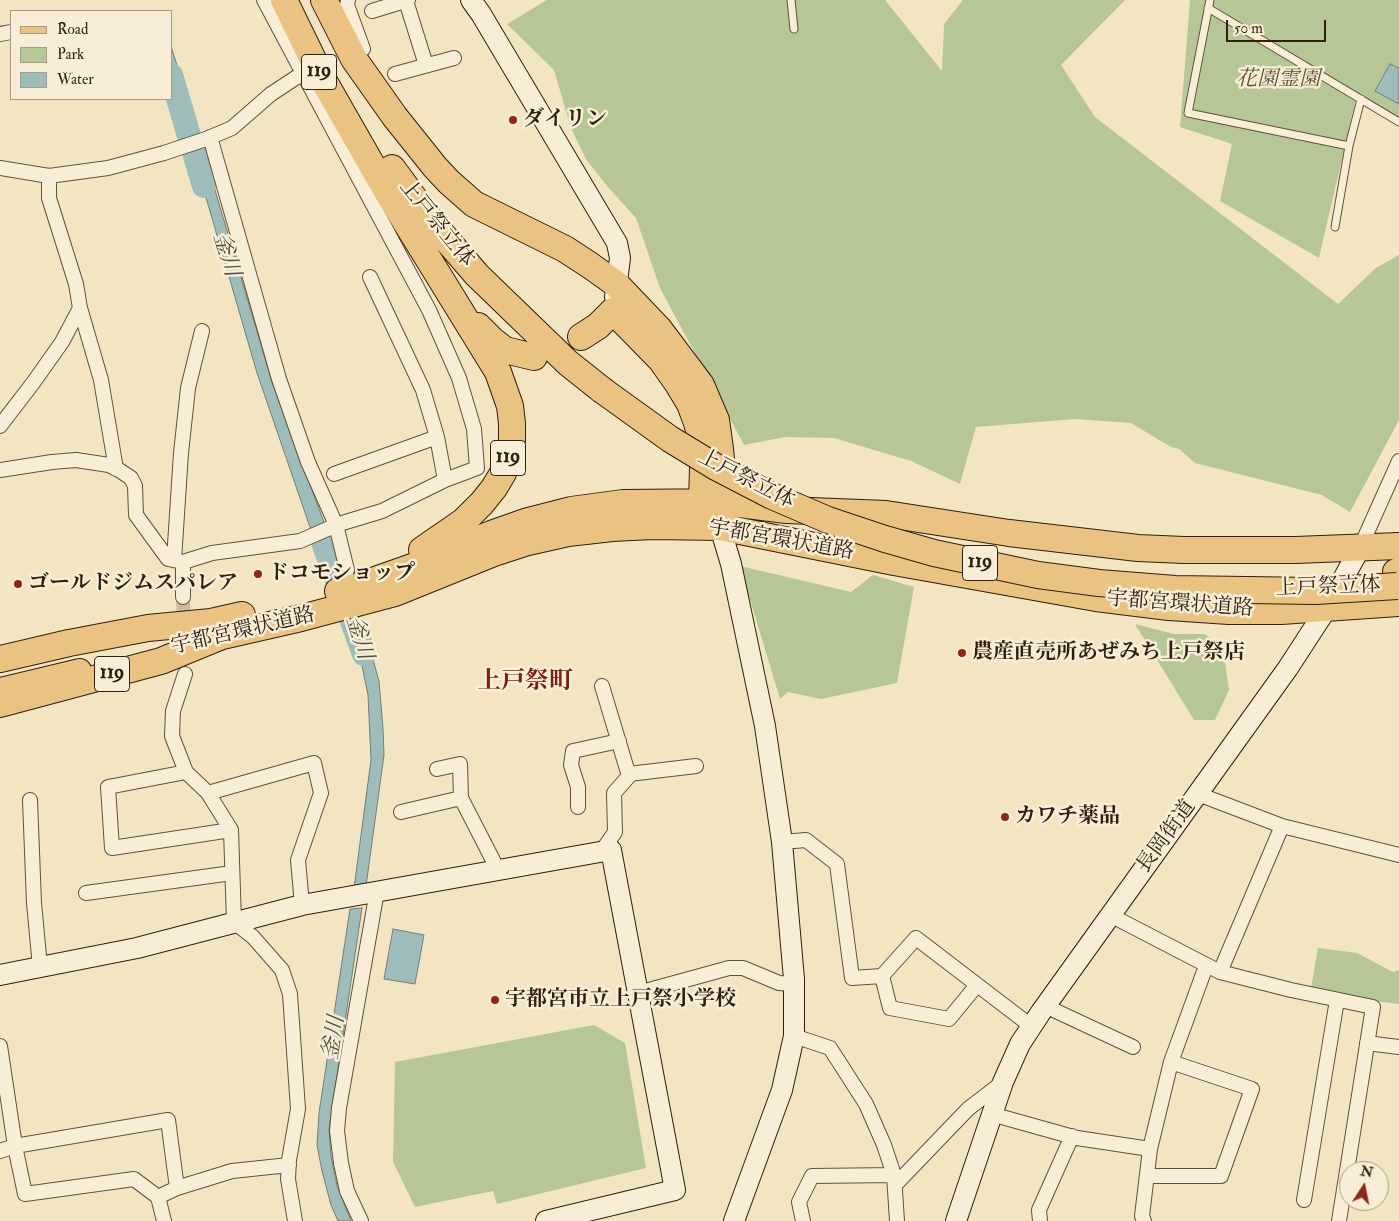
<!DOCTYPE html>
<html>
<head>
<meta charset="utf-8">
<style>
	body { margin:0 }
	#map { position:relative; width:1399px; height:1221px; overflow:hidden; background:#f4e5c2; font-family:"IM FELL Double Pica",serif }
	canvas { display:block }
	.legend { position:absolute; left:10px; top:10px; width:162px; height:90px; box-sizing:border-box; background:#f8eed7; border:1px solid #a89b87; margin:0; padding:6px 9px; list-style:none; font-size:15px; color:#301e0e }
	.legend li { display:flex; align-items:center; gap:10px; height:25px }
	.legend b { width:25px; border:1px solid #a89b87 }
	.north { position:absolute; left:1339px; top:1161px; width:50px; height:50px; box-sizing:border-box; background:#f8eed7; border:1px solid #a89b87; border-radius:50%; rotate:11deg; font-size:14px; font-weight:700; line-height:20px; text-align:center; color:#301e0e }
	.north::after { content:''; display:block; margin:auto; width:18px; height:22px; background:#8f2418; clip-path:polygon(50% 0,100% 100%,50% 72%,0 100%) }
	.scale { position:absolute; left:1226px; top:20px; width:100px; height:22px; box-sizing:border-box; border:2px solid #301e0e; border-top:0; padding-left:6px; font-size:15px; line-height:18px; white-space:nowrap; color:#301e0e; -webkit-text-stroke:4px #f8eed7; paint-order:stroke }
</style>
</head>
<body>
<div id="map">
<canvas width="1399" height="1221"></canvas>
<ul class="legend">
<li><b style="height:6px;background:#eac281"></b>Road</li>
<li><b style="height:14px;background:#b6c697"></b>Park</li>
<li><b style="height:14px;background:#9ebdba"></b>Water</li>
</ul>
<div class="north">N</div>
<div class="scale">50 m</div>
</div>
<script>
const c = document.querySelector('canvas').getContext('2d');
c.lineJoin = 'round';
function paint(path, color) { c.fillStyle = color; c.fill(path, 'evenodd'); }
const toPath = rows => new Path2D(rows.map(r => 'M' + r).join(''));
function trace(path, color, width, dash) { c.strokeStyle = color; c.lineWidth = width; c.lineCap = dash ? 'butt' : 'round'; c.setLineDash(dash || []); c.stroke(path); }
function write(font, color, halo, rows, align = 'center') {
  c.font = font + ' "IM FELL Double Pica","Noto Serif JP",serif'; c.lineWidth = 5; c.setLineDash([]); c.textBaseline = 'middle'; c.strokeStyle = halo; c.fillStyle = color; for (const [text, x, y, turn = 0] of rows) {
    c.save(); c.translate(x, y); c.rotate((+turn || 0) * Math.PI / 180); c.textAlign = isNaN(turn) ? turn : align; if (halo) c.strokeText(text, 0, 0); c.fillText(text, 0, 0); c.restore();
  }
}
const green = toPath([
	[547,0,885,0,942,71,944,24,963,0,1125,0,1061,65,1095,117,1338,304,1376,268,1399,255,1399,420,1350,512,1322,495,1195,463,1179,449,1171,447,1131,423,1075,419,976,427,960,484,911,461,834,438,785,437,744,445,660,288,636,218,607,186,586,159,571,128,554,70,507,24],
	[1190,0,1399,0,1399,120,1356,98,1319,258,1220,201,1232,144,1180,127],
	[740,566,851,592,873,575,914,587,897,683,821,699,788,692,780,699],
	[1135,624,1174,634,1205,634,1223,649,1229,690,1215,720,1194,720],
	[1318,948,1357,953,1393,972,1399,970,1399,1004,1310,994],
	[594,1025,625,1043,646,1168,497,1204,493,1191,415,1207,393,1162,395,1062]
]);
const water = toPath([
	[171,46,199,136,187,140,171,86,171,46],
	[1390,64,1399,68,1399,104,1375,91,1390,64],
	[204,153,272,382,325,525,311,530,257,373,194,156,204,153],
	[328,536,342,574,327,578,315,541,328,536],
	[360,623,372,656,379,681,383,729,384,755,366,886,354,888,371,760,368,695,361,661,348,626,360,623],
	[362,908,329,1129,331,1156,337,1186,351,1221,338,1221,331,1205,322,1171,317,1145,319,1113,350,909,362,908],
	[393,929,424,935,415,984,384,979,393,929]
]);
const river = toPath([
	[171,75,204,186],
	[324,545,364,654]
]);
const streetTunnel = toPath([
	[183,597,184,629]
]);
const lane = toPath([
	[791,0,794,29],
	[1210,0,1188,113,1349,146],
	[1208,8,1399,122],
	[1335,227,1349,146,1361,99]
]);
const street = toPath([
	[264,0,429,310,459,378,474,429,477,468,445,480],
	[348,0,347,5,363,49],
	[406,1,426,65],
	[372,11,408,0],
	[0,34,11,32],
	[395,74,454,58],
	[210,137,279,379,308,462,336,525,347,570],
	[0,168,49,176,108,168,164,153,206,139,232,128,271,94,303,73],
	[80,308,101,380,116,469],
	[0,426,33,383,62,342,80,308,76,284,49,198,49,176],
	[0,470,52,462,76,460,109,465,119,470,131,478,135,486,136,515,168,559,183,562,183,597],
	[334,474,437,437],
	[1360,548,1399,461],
	[174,560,181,453,188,388,202,331],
	[183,562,212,553,300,541,339,524,382,511,445,480,437,437,423,390,370,277],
	[185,674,173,711,172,736,186,772,208,793,231,830,234,922,253,937,282,970,290,994,298,1109,289,1160,288,1179,295,1221],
	[437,769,460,764,461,798,498,870],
	[186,772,108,787,112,848,231,830],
	[629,774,696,766],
	[208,793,314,763,321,793,298,860,302,905],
	[1198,794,1282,826,1399,855],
	[30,800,34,903,40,967],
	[578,807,578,787,571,765,573,751,619,741],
	[401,812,461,798],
	[782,842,806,840,837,864,852,978,882,976,916,938,1031,1026],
	[602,851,615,832,614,793,629,776,602,686],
	[86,893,232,873],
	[1110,915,1220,972,1291,990,1373,1007,1339,1221],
	[1220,972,1282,826],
	[882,976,890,1008,949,1019,977,985],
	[638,993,729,968,743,968,779,983,794,984],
	[1045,1006,1133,1047],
	[794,1036,830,1048,866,1104,884,1145,894,1175,897,1221],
	[1367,1043,1399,1047],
	[0,1046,15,1146,25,1194,134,1179,158,1197],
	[991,1114,1077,1138,1150,1149],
	[0,1151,15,1146,168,1120,177,1188],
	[1147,1176,1221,1176,1252,1089,1171,1062],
	[895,1185,968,1109,1003,1082],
	[1304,1200,1337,1000],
	[164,1221,158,1197,177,1188,232,1171,289,1165],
	[361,1221,347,1191,341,1163,337,1131,339,1108,377,891],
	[803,1221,799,1202,812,1176,894,1175],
	[1040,1221,1039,1210,1072,1136],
	[1144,1221,1142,1216,1150,1149,1171,1062,1206,966]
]);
const secondary = toPath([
	[471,0,481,14,617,243,620,258,615,297],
	[720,527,731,564,765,726,782,842,794,979,794,1036,782,1090,734,1221],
	[0,975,137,948,302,905,611,850,675,1190,546,1221],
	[956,1221,1003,1082,1020,1044,1041,1012,1288,668,1327,608,1360,548]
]);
const primary = toPath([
	[0,689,80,670]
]);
const highway = toPath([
	[284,0,321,76,389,195,498,372,510,406,512,423,512,441,503,473,494,488,482,503,464,521,422,550],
	[324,0,354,59,395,117,435,167,449,182,474,204,565,249,591,266,616,284,659,329,701,385,716,420,720,449,724,489],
	[392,168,433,224,477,275,568,363,602,390],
	[478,326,492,340,505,350,534,357],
	[581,337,598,326,613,311,661,360,678,384,690,404,697,423,702,442,703,468,702,501,711,514],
	[1396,572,1399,572],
	[338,591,358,586,432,560,491,534,528,521,571,510,623,503,724,502,786,510,886,514,1009,533,1138,548,1184,550,1295,550,1399,546],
	[0,659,69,643,148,628,211,622,242,615],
	[0,704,161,661,222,636,301,618,395,593,494,553,528,542,568,533,612,528,652,526,720,527,894,562,1096,598,1169,607,1229,611,1281,611,1399,603]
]);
const highwayBridge = toPath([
	[602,390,670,439,716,467,772,496,828,520,885,539,934,553,1038,575,1099,583,1175,589,1316,591,1397,586]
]);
const markers = [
	[513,120,5,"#8f2418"],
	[258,574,5,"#8f2418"],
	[18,584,5,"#8f2418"],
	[962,653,5,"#8f2418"],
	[1005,817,5,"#8f2418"],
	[495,1000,5,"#8f2418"]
];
const shields = [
	[319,72,35],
	[508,458,35],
	[980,563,35],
	[112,674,35]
];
const shieldNames = [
	["119",319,72],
	["119",508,458],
	["119",980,563],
	["119",112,674]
];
const parkNames = [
	["花園霊園",1278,80]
];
const poiNames = [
	["ダイリン",523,120],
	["ドコモショップ",268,574],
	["ゴールドジムスパレア",28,584],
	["農産直売所あぜみち上戸祭店",972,653],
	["カワチ薬品",1015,817],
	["宇都宮市立上戸祭小学校",505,1000]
];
const streetNames = [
	["上戸祭立体",436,224,51],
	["上戸祭立体",746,480,27],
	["宇都宮環状道路",781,541,10],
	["上戸祭立体",1328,588,-2],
	["宇都宮環状道路",1180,605,4],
	["宇都宮環状道路",243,632,-13],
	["長岡街道",1167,837,-54]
];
const waterNames = [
	["釜川",225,255,73],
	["釜川",358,638,73],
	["釜川",335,1038,-81]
];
const quarterNames = [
	["上戸祭町",525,683]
];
paint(green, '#b6c697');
paint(water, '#9ebdba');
trace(water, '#727d75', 1);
trace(river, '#9ebdba', 24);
trace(streetTunnel, '#cdbd9e', 14, [14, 7]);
trace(lane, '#61503b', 9);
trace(street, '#61503b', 16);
trace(secondary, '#301e0e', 22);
trace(primary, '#301e0e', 24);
trace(highway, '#301e0e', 28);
trace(lane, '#f8eed7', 7);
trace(street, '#f8eed7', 14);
trace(secondary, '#f8eed7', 20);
trace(primary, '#eac281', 22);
trace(highway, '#eac281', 26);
trace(highwayBridge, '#301e0e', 28, []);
trace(highwayBridge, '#eac281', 26);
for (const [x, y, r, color] of markers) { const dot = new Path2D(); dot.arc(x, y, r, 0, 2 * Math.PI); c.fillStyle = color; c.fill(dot); trace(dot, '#f8eed7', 2); }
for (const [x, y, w] of shields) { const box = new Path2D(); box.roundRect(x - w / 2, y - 17.5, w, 35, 4); c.fillStyle = '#f8eed7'; c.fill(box); trace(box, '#301e0e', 1); }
write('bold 20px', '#301e0e', null, shieldNames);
write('italic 21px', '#585037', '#f8eed7', parkNames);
write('bold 21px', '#301e0e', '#f8eed7', poiNames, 'left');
write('21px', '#301e0e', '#f8eed7', streetNames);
write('italic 22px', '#514e42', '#f8eed7', waterNames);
write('bold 24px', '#7a1f14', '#f8eed7', quarterNames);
</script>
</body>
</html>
